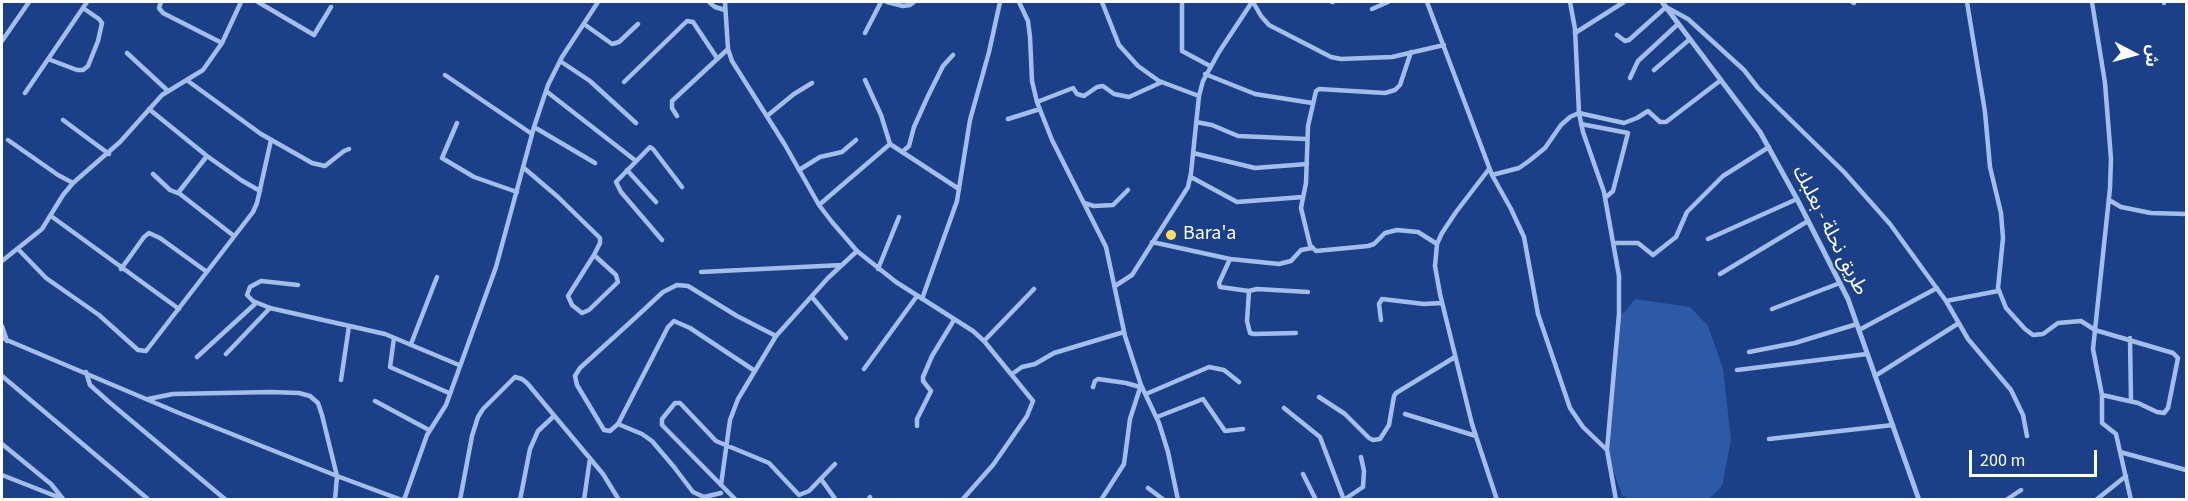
<!DOCTYPE html>
<html>
<head>
<meta charset="utf-8">
<style>
	body { margin:0 }
	#map { position:relative; width:2188px; height:501px; overflow:hidden; background:#1b4088; font-family:"Source Sans 3","Noto Sans Arabic",sans-serif }
	canvas { display:block }
	.frame { position:absolute; inset:0; border:3px solid #fff; pointer-events:none }
	.north { position:absolute; left:2104px; top:24px; width:60px; height:60px; -webkit-text-stroke:4px #1b4088; paint-order:stroke; rotate:96deg; font-size:16px; font-weight:700; line-height:24px; text-align:center; color:#fff }
	.north::after { content:''; display:block; margin:auto; width:21px; height:27px; background:#fff; clip-path:polygon(50% 0,100% 100%,50% 72%,0 100%) }
	.scale { position:absolute; left:1969px; top:450px; width:128px; height:27px; box-sizing:border-box; border:3px solid #fff; border-top:0; padding-left:8px; font-size:18px; line-height:21px; white-space:nowrap; color:#fff; -webkit-text-stroke:4px #1b4088; paint-order:stroke }
</style>
</head>
<body>
<div id="map">
<canvas width="2188" height="501"></canvas>
<div class="frame"></div>
<div class="north">ش</div>
<div class="scale">200 m</div>
</div>
<script>
const c = document.querySelector('canvas').getContext('2d');
c.lineJoin = 'round';
function paint(path, color) { c.fillStyle = color; c.fill(path, 'evenodd'); }
const toPath = rows => new Path2D(rows.map(r => 'M' + r).join(''));
function trace(path, color, width, dash) { c.strokeStyle = color; c.lineWidth = width; c.lineCap = dash ? 'butt' : 'round'; c.setLineDash(dash || []); c.stroke(path); }
function write(font, color, halo, rows, align = 'center') {
  c.font = font + ' "Source Sans 3","Noto Sans Arabic",sans-serif'; c.lineWidth = 4.5; c.setLineDash([]); c.textBaseline = 'middle'; c.strokeStyle = halo; c.fillStyle = color; for (const [text, x, y, turn = 0] of rows) {
    c.save(); c.translate(x, y); c.rotate((+turn || 0) * Math.PI / 180); c.textAlign = isNaN(turn) ? turn : align; if (halo) c.strokeText(text, 0, 0); c.fillText(text, 0, 0); c.restore();
  }
}
const green = toPath([
	[1635,299,1690,307,1708,326,1723,369,1731,440,1722,486,1709,499,1630,499,1622,495,1609,458,1618,320]
]);
const minor = toPath([
	[161,2,159,8,163,13,222,43],
	[258,2,314,35,331,7],
	[709,2,715,7,725,10],
	[725,2,728,49,732,61,785,145,819,205,832,222,857,251,896,282,973,331,984,341,1033,401,1027,416,993,465,962,500],
	[887,2,903,6,910,5,914,2],
	[1019,2,1028,21,1030,37,1032,81,1037,102,1052,140,1106,247,1125,336,1141,385,1159,423,1168,452,1178,500],
	[1102,2,1119,45,1138,66,1159,81,1199,96],
	[1182,2,1182,51,1210,66],
	[1253,2,1261,16,1269,25,1331,57,1341,59,1392,57,1444,45],
	[1332,2,1333,2],
	[1427,2,1492,175,1519,168,1529,161,1545,148,1561,125,1570,117,1579,113,1575,29,1570,2],
	[1852,2,1854,3],
	[1967,2,1985,112,1990,167,2001,213,2003,238,1998,288,2006,308,2025,329,2033,335,2043,334,2058,323,2081,321,2095,330,2173,353,2178,358,2168,408,2164,413,2157,412,2138,403,2102,395],
	[2092,2,2105,83,2111,159,2110,188,2093,349,2102,395,2102,423,2116,434,2131,500],
	[2164,3,2164,2],
	[1372,9,1388,2],
	[584,24,612,44,619,42,638,24],
	[865,33,881,2],
	[1575,33,1624,2],
	[1617,35,1625,41,1629,40,1666,7,1688,19,1744,70,1758,88,1844,172,1890,224,1946,301,1968,339,2011,390,2023,415,2027,436],
	[2,41,29,2],
	[1411,52,1400,85,1395,90,1385,93,1319,89,1316,91,1308,126,1306,183,1301,208,1310,245,1316,251,1368,246,1374,244,1385,233,1397,230,1418,232,1437,244],
	[127,53,168,91],
	[48,59,77,70,83,70,88,66,98,41,102,23,99,19,83,8],
	[560,61,590,81,636,123],
	[1654,70,1690,39],
	[1205,74,1255,94,1312,103],
	[445,75,532,134],
	[1630,78,1638,61,1678,24],
	[865,80,881,115,890,144,959,189],
	[188,81,261,134,312,163,325,166,344,151,349,149],
	[624,82,687,21,693,22,717,58],
	[546,91,636,161],
	[25,93,87,2],
	[1037,102,1073,88,1077,94,1084,96,1097,87,1103,86,1114,94,1129,97,1162,82],
	[149,109,207,156,241,180,260,191],
	[677,116,672,108,672,101,728,49],
	[767,116,794,94,812,83],
	[1008,119,1040,109],
	[63,120,109,154],
	[1196,122,1212,125,1238,136,1306,139],
	[457,123,442,158,474,177,517,192],
	[1581,124,1628,133,1613,191,1605,198],
	[534,127,595,163],
	[8,140,58,175,73,183],
	[902,152,909,146,914,127,928,96,943,66,953,55],
	[1193,153,1255,168,1307,164],
	[524,168,558,197,600,238,600,243,594,255,568,296,572,305,582,313,589,310,618,282,616,275,594,255],
	[1489,169,1456,212,1442,233,1437,244,1435,266,1440,294,1472,424,1497,500],
	[627,170,656,202],
	[799,170,820,157,842,152,856,140],
	[153,174,170,190,180,194,234,236],
	[1492,175,1511,209,1524,237,1538,314,1570,408,1583,427,1607,450,1616,500],
	[1191,177,1237,202,1303,197],
	[178,193,207,156],
	[2109,200,2121,207,2151,213,2186,214],
	[1084,203,1094,206,1113,205,1128,190],
	[819,205,890,144],
	[51,216,179,309],
	[1708,239,1797,199],
	[662,240,621,192,616,182,650,147,653,149,682,187],
	[1152,242,1230,259,1279,264,1291,261,1301,250,1312,248],
	[1613,243,1638,243,1653,255,1676,237,1687,212,1723,176,1769,147],
	[18,249,46,278,99,315,138,350,146,351,253,212,257,203,271,140],
	[1230,259,1219,283,1220,287,1249,291,1257,289,1308,292],
	[2,261,42,229,63,195,73,183,120,142,162,95,203,70,222,43,241,2],
	[121,269,144,237,149,233,160,238,207,272],
	[878,269,899,217],
	[701,272,842,265],
	[1720,274,1808,221],
	[298,285,261,281,250,287,247,295,253,301,270,308,385,334,459,365],
	[1115,286,1132,275,1188,187,1191,173,1199,96,1203,81,1219,52,1252,2],
	[1249,291,1247,321,1250,333,1254,334,1296,333],
	[812,297,846,338],
	[922,299,957,201,970,120,989,52,1000,2],
	[1946,301,1998,291],
	[1772,309,1840,283],
	[1381,320,1379,304,1382,299,1424,304,1442,303],
	[2,326,7,341],
	[1859,330,1937,288],
	[2,338,179,413,337,476,402,500],
	[394,338,390,367,449,393],
	[2130,338,2131,401],
	[984,341,1034,289],
	[411,344,437,277],
	[1749,352,1795,343,1857,324],
	[226,354,270,308],
	[197,357,256,303],
	[864,369,917,296],
	[1737,370,1867,354],
	[86,372,90,385,109,402,226,500],
	[1012,374,1022,367,1035,364,1054,353,1124,332],
	[2,376,149,500],
	[1875,376,1959,323],
	[341,380,349,326],
	[1093,387,1095,381,1098,379,1126,383,1140,387],
	[1146,394,1209,367,1224,370,1239,382],
	[1319,397,1345,414,1369,438,1373,440,1380,439,1389,425,1394,396,1396,393,1455,357],
	[148,399,173,394,271,392,299,393,310,396,318,403,322,415,337,476,335,500],
	[375,401,429,430],
	[1284,408,1320,437,1344,500],
	[1405,414,1476,436],
	[1157,417,1203,399,1225,431,1243,429],
	[618,424,668,327,674,321,690,328,755,371],
	[917,426,917,419,931,391,923,381,923,377,932,356,954,320],
	[1769,439,1893,425],
	[2,444,51,484,63,499],
	[1607,450,1619,314,1619,276,1604,192,1583,132,1579,113,1624,123,1637,118,1648,111,1660,122,1666,122,1721,80],
	[2120,452,2186,470],
	[1303,474,1316,500],
	[2,475,63,499],
	[821,479,836,500],
	[721,485,730,420,738,399,776,336,828,278,857,251],
	[1148,488,1164,500],
	[721,493,704,497,693,492,674,467,652,441,642,434,618,424,610,431,604,430,577,385,575,376,580,368,635,318,663,292,677,285,688,286,737,316,776,336],
	[1345,499,1363,487,1364,471,1361,457],
	[404,500,427,435,446,405,496,267,534,127,548,85,562,57,598,2],
	[460,500,472,436,478,417,483,409,515,377,522,379,527,383,603,474,619,500],
	[520,500,530,449,538,431,554,416],
	[584,500,590,458],
	[736,500,662,425,662,419,675,403,680,403,716,441,769,463,799,495,809,491,835,464],
	[868,500,870,497],
	[1101,500,1124,464,1130,419,1141,385],
	[2006,500,2021,490],
	[2096,500,2126,476]
]);
const tertiary = toPath([
	[1662,2,1760,132,1797,199,1848,299,1919,500]
]);
const markers = [
	[1171,235,6,"#fddf61"]
];
const streetNames = [
	["طريق نحلة - بعلبك",1829,231,63]
];
const poiNames = [
	["Bara'a",1183,235]
];
paint(green, '#2e59a6');
trace(minor, '#a4beec', 4.5);
trace(tertiary, '#a4beec', 5);
for (const [x, y, r, color] of markers) { const dot = new Path2D(); dot.arc(x, y, r, 0, 2 * Math.PI); c.fillStyle = color; c.fill(dot); trace(dot, '#1b4088', 2); }
write('20px', '#fff', '#1b4088', streetNames);
write('20px', '#fff', '#1b4088', poiNames, 'left');
</script>
</body>
</html>
